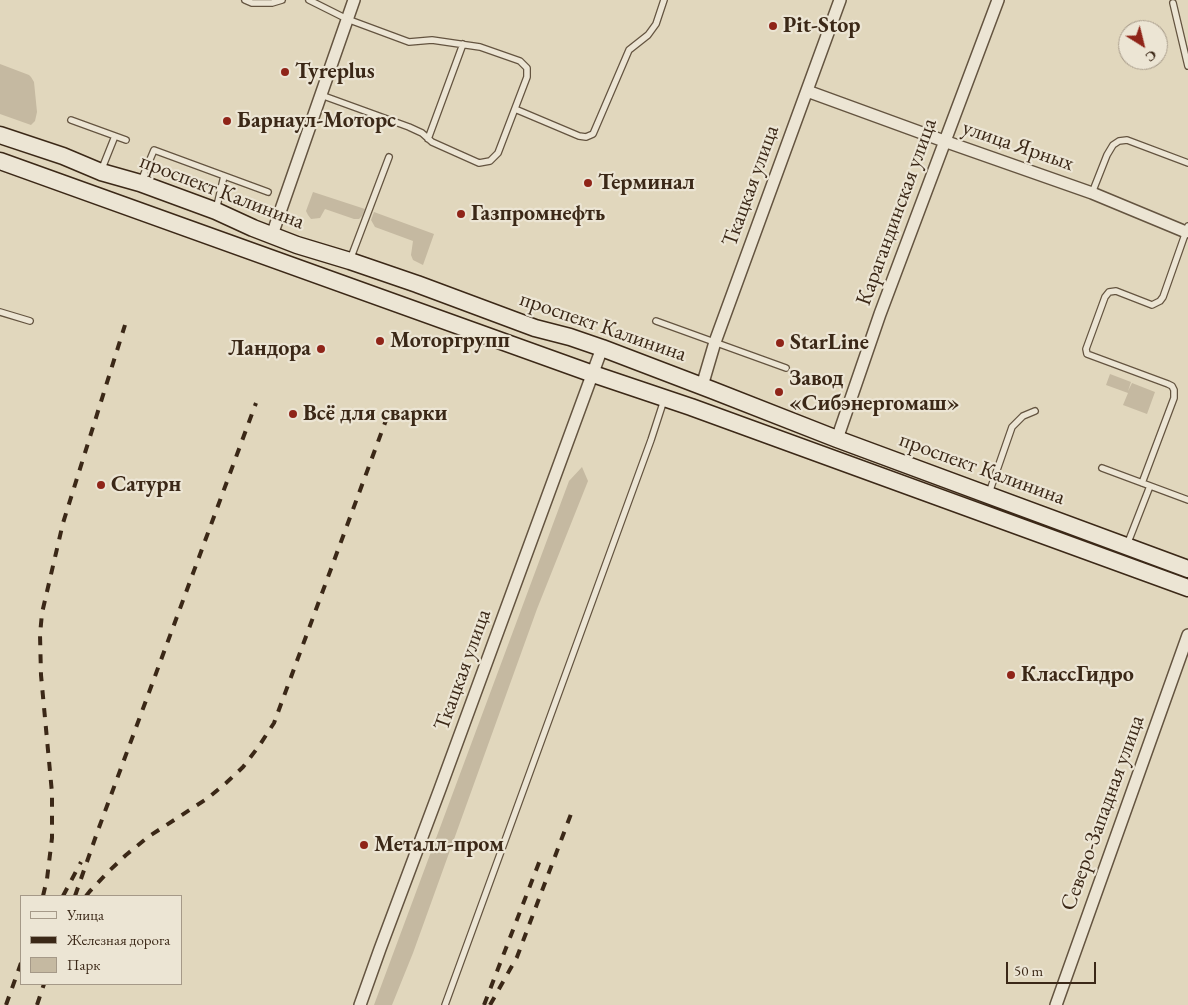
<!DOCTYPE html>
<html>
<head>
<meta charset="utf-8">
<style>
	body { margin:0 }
	#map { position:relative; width:1188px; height:1005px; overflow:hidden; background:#e1d7bd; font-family:"EB Garamond",serif }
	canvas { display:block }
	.legend { position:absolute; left:20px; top:895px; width:162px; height:90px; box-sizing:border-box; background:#ece5d4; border:1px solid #a59988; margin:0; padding:6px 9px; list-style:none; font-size:15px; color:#3b2817 }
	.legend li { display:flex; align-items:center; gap:10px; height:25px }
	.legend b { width:25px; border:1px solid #a59988 }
	.north { position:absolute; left:1118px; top:20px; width:50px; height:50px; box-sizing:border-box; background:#ece5d4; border:1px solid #a59988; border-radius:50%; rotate:144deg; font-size:14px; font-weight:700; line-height:20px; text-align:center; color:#3b2817 }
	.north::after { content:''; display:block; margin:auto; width:18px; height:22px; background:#8f2418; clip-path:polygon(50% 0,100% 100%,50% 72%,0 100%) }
	.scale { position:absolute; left:1006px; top:962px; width:90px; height:22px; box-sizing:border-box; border:2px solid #3b2817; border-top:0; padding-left:6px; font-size:15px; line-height:18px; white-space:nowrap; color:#3b2817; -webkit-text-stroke:4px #ece5d4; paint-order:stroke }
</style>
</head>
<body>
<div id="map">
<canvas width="1188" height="1005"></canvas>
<ul class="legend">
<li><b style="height:6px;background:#ece5d4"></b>Улица</li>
<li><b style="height:6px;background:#3b2817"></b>Железная дорога</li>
<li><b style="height:14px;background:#c5b9a1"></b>Парк</li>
</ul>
<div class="north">С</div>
<div class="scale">50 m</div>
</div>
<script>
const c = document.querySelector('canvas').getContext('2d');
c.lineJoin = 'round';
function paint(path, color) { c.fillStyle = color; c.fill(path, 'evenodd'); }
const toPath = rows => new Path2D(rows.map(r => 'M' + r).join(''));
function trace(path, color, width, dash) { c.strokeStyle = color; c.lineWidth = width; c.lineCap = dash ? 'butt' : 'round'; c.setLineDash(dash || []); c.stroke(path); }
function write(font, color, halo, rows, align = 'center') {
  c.font = font + ' "EB Garamond",serif'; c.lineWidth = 4.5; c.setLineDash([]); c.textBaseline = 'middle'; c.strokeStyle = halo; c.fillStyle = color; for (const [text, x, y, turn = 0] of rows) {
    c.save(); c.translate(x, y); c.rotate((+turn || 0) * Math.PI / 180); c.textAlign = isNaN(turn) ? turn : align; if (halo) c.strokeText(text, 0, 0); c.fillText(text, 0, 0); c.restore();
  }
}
const green = toPath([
	[0,64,29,75,31,77,34,82,37,112,35,121,31,125,0,114],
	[313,192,365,209,362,216,359,219,354,219,325,209,320,218,311,219,308,215,306,211],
	[374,212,434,234,423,265,413,260,411,255,413,241,375,227,371,220],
	[1110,374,1131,382,1128,391,1132,383,1155,392,1147,414,1123,405,1128,393,1106,385],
	[582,467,588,481,537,609,413,953,392,1005,374,1005,569,481]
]);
const lane = toPath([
	[245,0,252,3,272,3,282,0],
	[309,0,347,19,409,42,432,40,480,47,520,61,527,68,527,77,498,153,490,161,479,163,432,142,422,133,409,127,321,95],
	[1173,3,1188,66],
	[515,109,579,136,586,137,593,134,629,50,648,35,656,24,664,0],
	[71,120,126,140],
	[428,139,463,44],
	[101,171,115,136],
	[141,181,154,150,268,192],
	[1092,193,1107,155,1113,145,1119,141,1127,140,1188,163],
	[216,210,224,176],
	[350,260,389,157],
	[0,312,30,321],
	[656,321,786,368],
	[1102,468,1188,500],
	[1142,483,1174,398,1174,390,1172,386,1168,384,1087,354,1086,349,1105,297,1109,292,1116,291,1152,305,1160,301,1163,297,1188,226],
	[989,493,1012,427,1023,416,1035,411],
	[1127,545,1150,486],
	[445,1005,651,440,664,400]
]);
const street = toPath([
	[807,91,944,141,1092,193,1186,232],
	[272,235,354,0],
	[702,386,715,342,840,0],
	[837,439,880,314,998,0],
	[360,1005,380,949,440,789,602,348],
	[1056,1005,1188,635]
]);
const secondary = toPath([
	[0,135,63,156,101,172,140,183,216,211,253,228,297,245,350,261,417,284,535,328,570,337,602,348,712,390,837,439,1188,569],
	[0,161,593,374,691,407,1188,588]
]);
const rail = toPath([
	[43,896,47,879,52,838,52,793,41,675,40,635,42,613,63,523,125,325],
	[63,896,81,862],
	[75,896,97,833,256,403],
	[86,896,90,891,108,872,126,855,148,837,208,798,226,783,243,767,259,746,274,723,389,412],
	[6,1005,21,963],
	[37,1005,44,984],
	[484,1005,540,860],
	[490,1005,517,957,571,814]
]);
const markers = [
	[773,26,5,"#8f2418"],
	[285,72,5,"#8f2418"],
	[227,121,5,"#8f2418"],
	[588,183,5,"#8f2418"],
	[461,214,5,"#8f2418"],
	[380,341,5,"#8f2418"],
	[780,343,5,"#8f2418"],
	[321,349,5,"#8f2418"],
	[779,392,5,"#8f2418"],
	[293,414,5,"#8f2418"],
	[101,485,5,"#8f2418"],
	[1011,675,5,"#8f2418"],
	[364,845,5,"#8f2418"]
];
const poiNames = [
	["Pit-Stop",783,26],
	["Tyreplus",295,72],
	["Барнаул-Моторс",237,121],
	["Терминал",598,183],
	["Газпромнефть",471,214],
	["Моторгрупп",390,341],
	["StarLine",790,343],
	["Ландора",311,349,"right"],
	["Завод",789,379],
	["«Сибэнергомаш»",789,404],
	["Всё для сварки",303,414],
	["Сатурн",111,485],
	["КлассГидро",1021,675],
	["Металл-пром",374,845]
];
const streetNames = [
	["улица Ярных",1018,146,19],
	["Ткацкая улица",751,186,-70],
	["проспект Калинина",222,192,21],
	["Карагандинская улица",897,212,-70],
	["проспект Калинина",603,327,19],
	["проспект Калинина",982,469,20],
	["Ткацкая улица",463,670,-70],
	["Северо-Западная улица",1103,813,-70]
];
paint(green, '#c5b9a1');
trace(lane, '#645440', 8);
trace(street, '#645440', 14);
trace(secondary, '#3b2817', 19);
trace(lane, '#ece5d4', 5.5);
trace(street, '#ece5d4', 11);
trace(secondary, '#ece5d4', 16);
trace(rail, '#3b2817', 4, [9, 9]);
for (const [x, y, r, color] of markers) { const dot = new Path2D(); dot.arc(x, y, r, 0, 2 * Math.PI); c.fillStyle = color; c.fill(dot); trace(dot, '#ece5d4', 2); }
write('bold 22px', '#3b2817', '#ece5d4', poiNames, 'left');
write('22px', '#3b2817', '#ece5d4', streetNames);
</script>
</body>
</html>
